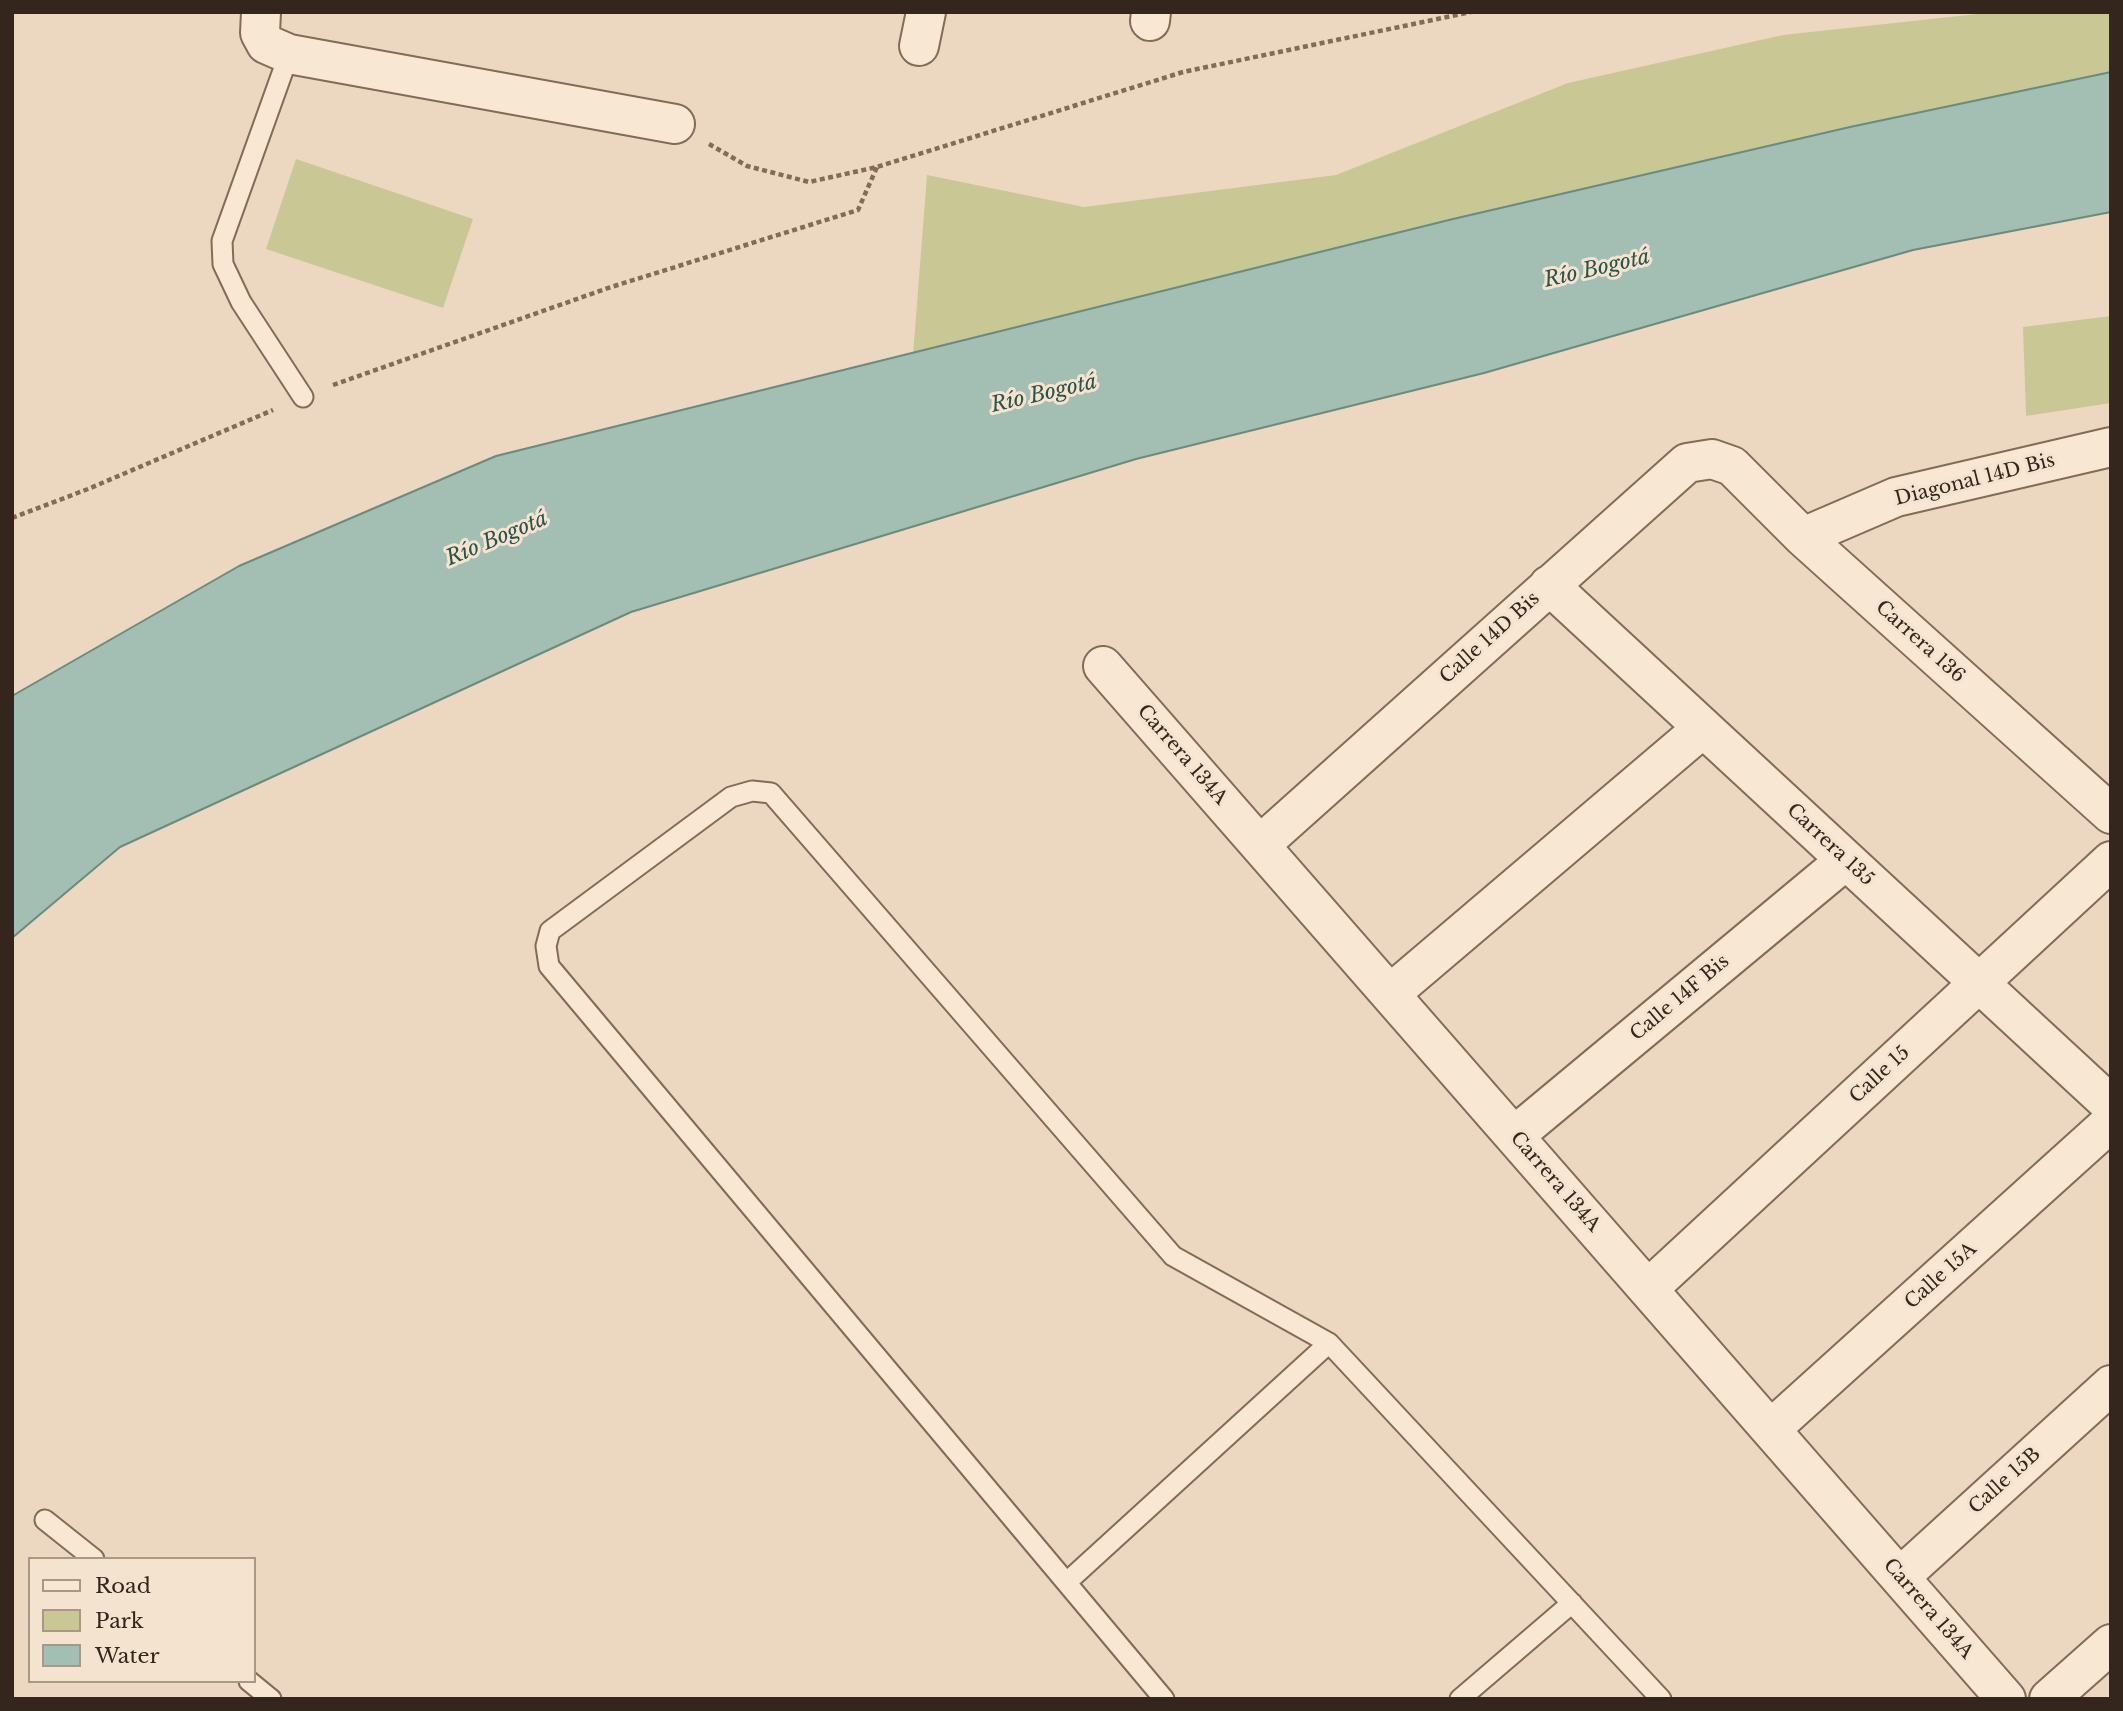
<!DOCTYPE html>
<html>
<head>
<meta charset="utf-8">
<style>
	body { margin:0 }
	#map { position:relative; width:2123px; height:1711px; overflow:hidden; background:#ecd8c0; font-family:"Libre Baskerville",serif }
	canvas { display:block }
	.frame { position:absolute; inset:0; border:14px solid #34251d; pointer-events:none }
	.legend { position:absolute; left:28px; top:1557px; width:228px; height:126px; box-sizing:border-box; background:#f4e4cf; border:2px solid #a79888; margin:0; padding:9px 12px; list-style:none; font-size:21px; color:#34251d }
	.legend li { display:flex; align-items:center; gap:14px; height:35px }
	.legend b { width:35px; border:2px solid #a79888 }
</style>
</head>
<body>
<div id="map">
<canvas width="2123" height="1711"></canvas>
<div class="frame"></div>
<ul class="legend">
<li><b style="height:9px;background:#f7e7d3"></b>Road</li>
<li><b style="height:19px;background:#c9c895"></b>Park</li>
<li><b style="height:19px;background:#a3beb2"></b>Water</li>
</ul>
</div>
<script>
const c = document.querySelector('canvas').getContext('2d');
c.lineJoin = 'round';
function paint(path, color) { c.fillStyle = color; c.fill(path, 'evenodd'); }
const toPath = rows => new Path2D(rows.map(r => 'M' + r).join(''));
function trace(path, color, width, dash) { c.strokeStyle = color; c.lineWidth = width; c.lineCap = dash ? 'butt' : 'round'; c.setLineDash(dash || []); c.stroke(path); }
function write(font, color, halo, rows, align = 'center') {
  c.font = font + ' "Libre Baskerville",serif'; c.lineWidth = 6; c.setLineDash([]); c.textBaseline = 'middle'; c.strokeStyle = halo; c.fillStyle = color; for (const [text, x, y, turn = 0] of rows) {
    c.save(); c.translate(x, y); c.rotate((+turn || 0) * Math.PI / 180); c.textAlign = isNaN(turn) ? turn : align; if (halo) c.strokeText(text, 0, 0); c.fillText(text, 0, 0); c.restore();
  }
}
const green = toPath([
	[1996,12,2111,12,2111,72,1850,127,1453,219,913,355,927,175,1084,207,1336,175,1568,83,1783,35],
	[296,159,473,219,443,308,266,249],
	[2111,316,2111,403,2026,416,2023,327]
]);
const water = toPath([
	[2111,72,2111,212,1913,250,1484,373,1136,459,631,612,120,847,12,938,12,696,239,566,496,456,1453,219,1850,127,2111,72]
]);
const path = toPath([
	[709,144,747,166,809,182,877,167,1183,72,1471,12],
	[333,385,608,288,858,210,877,167],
	[12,518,88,489,273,410]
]);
const lane = toPath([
	[289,54,222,241,223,264,241,302,303,397],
	[45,1520,94,1559],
	[1067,1582,1329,1343],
	[249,1681,271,1699],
	[1164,1699,549,966,546,946,550,931,731,797,752,791,771,793,1173,1256,1329,1343,1661,1699],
	[1460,1699,1572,1603]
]);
const street = toPath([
	[261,12,260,33,266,44,289,54,675,124],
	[1150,21,1151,12],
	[919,46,926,12],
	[1803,537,1896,497,2111,447],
	[1549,585,2111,1105],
	[1103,666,2006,1699],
	[1260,845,1687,463,1712,459,1732,466,1803,537,2111,814],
	[1390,994,1703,728],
	[1514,1136,1846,860],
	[1648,1289,2111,861],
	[1771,1429,2111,1122],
	[1900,1577,2111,1385],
	[2049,1699,2111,1644]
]);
const streetNames = [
	["Diagonal 14D Bis",1975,480,-14],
	["Calle 14D Bis",1490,638,-42],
	["Carrera 136",1920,642,42],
	["Carrera 134A",1182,755,49],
	["Carrera 135",1830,845,43],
	["Calle 14F Bis",1680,998,-40],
	["Calle 15",1880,1075,-43],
	["Carrera 134A",1555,1182,49],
	["Calle 15A",1941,1276,-42],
	["Calle 15B",2005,1481,-42],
	["Carrera 134A",1928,1609,49]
];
const waterNames = [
	["Río Bogotá",1597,269,-13],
	["Río Bogotá",1044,394,-13],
	["Río Bogotá",497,539,-23]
];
paint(green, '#c9c895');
paint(water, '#a3beb2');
trace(water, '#6b8b7e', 2);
trace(lane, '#846a59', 23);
trace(street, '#846a59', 42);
trace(path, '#846a59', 4.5, [5, 3.5]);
trace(lane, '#f7e7d3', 19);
trace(street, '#f7e7d3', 38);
write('19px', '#34251d', '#f4e4cf', streetNames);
write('italic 21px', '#2c534b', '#f4e4cf', waterNames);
</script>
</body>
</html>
